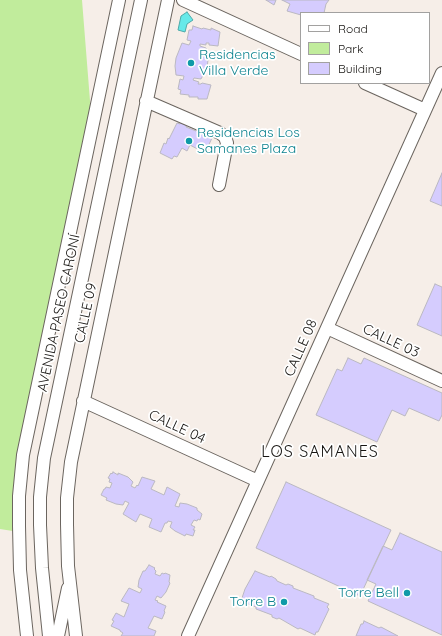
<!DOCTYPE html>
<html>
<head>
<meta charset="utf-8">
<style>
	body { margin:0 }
	#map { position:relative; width:442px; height:636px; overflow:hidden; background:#f6eee8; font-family:Quicksand,sans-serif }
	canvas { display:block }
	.legend { position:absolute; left:300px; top:12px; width:130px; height:72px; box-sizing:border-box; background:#fff; border:1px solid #a2a1a0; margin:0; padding:5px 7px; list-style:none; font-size:12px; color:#171512 }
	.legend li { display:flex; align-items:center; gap:8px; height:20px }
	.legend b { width:20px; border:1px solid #a2a1a0 }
</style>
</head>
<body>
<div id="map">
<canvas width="442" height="636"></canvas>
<ul class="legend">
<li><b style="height:5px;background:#fff"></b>Road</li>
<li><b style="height:11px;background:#c1ec9c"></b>Park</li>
<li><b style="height:11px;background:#d5ccfe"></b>Building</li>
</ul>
</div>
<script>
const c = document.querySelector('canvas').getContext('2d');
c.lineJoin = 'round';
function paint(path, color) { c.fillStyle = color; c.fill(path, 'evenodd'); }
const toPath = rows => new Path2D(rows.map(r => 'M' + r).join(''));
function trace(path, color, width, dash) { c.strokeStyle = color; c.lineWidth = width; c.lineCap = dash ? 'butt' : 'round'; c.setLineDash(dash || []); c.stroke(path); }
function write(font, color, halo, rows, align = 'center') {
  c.font = font + ' Quicksand,sans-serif'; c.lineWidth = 3.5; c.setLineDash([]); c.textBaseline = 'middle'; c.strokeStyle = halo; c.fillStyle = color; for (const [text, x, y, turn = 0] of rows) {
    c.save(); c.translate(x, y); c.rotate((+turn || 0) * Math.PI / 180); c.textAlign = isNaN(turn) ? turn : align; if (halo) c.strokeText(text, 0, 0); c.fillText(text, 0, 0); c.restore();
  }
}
const green = toPath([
	[0,0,82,0,92,126,29,427,19,532,0,529]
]);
const water = toPath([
	[187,12,193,20,187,24,185,32,178,30,181,16,187,12]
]);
const building = toPath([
	[266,0,276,0,274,5,266,0],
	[282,0,329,0,326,4,324,13,301,13,301,15,287,11,290,4,282,0],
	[193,26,202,29,203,28,211,30,211,28,220,32,218,46,209,45,209,43,206,43,206,45,200,44,200,46,206,48,207,51,208,60,207,68,201,79,194,78,193,80,199,82,198,84,201,84,202,83,211,85,207,99,198,99,198,97,189,97,189,95,180,94,181,90,178,89,180,79,183,80,184,76,176,75,175,66,176,58,182,43,189,45,191,41,187,40,189,30,192,30,193,26],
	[181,121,187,124,186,127,196,131,197,129,203,131,202,134,212,138,205,153,190,145,187,151,182,148,177,157,174,156,172,159,160,153,164,143,166,144,168,138,169,139,177,123,180,124,181,121],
	[442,173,442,206,430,201,442,173],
	[435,284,442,287,442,336,417,325,435,284],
	[348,358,361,364,364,358,442,393,442,415,439,421,409,408,405,416,392,410,377,442,316,415,337,369,342,371,348,358],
	[113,472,118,475,118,473,128,477,133,482,131,486,135,488,137,485,138,486,142,477,155,481,151,489,164,495,167,487,180,494,175,506,179,507,180,503,187,504,197,508,197,510,202,514,200,520,198,519,197,521,194,520,191,525,195,527,193,530,195,530,193,536,186,534,185,536,175,531,170,527,172,522,168,521,167,523,165,523,161,532,149,527,152,519,140,514,136,522,123,514,129,503,125,501,123,505,116,504,106,500,107,498,101,495,104,489,105,489,106,487,110,488,112,483,109,482,110,479,108,478,111,473,112,474,113,472],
	[286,482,391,530,360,596,256,548,286,482],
	[400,533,442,552,442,635,368,601,376,584,367,580,383,546,392,550,400,533],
	[149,565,155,568,154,569,156,571,155,574,160,576,162,573,164,574,165,573,170,575,169,582,170,583,166,592,161,598,157,596,155,600,158,601,157,602,166,606,164,611,165,612,162,619,154,616,148,628,156,631,154,636,121,636,123,633,120,631,120,630,111,626,114,621,112,620,116,613,124,617,129,604,121,601,129,588,140,593,142,589,138,587,139,580,143,571,145,571,149,565],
	[255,571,270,577,271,576,276,579,277,581,286,585,288,584,293,586,293,588,314,596,314,598,329,604,327,607,329,609,318,632,316,632,315,635,300,628,298,629,279,618,277,619,272,617,272,615,256,609,256,607,241,601,245,589,255,571],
	[364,621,379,628,381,627,398,636,356,636,361,624,363,624,364,621]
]);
const minor = toPath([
	[183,0,301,54],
	[365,83,425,110],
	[146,101,220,133,225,137,227,143,219,185],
	[327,328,442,381],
	[83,401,258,481],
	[27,636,20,570,19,526,19,496,23,455,119,0],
	[49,636,42,568,40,525,40,497,44,458,141,0],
	[58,636,68,588],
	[76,636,68,566,67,524,67,498,71,462,168,0],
	[188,636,442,73]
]);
const markers = [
	[191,63,4,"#0f9aa8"],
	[189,141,4,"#0f9aa8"],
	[407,593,4,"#0f9aa8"],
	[284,602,4,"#0f9aa8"]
];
const cultureNames = [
	["Residencias",199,55],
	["Villa Verde",199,71],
	["Residencias Los",197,133],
	["Samanes Plaza",197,149],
	["Torre Bell",399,593,"right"],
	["Torre B",276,602,"right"]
];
const streetNames = [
	["AVENIDA PASEO CARONÍ",59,313,-78],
	["CALLE 09",86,313,-78],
	["CALLE 03",391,341,25],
	["CALLE 08",301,348,-66],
	["CALLE 04",177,427,25]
];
const quarterNames = [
	["LOS SAMANES",320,452]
];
paint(green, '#c1ec9c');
paint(water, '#66e9e9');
trace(water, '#4ea9a8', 1);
paint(building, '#d5ccfe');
trace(building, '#bab8c1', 1);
trace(minor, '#6b655f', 14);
trace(minor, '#fff', 12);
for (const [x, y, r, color] of markers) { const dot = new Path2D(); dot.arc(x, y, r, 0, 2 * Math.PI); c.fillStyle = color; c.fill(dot); trace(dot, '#fff', 1.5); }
write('14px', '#0d838f', '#fff', cultureNames, 'left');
write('14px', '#171512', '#fff', streetNames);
c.letterSpacing = '1px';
write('16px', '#171512', '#fff', quarterNames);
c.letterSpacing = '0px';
</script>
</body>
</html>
